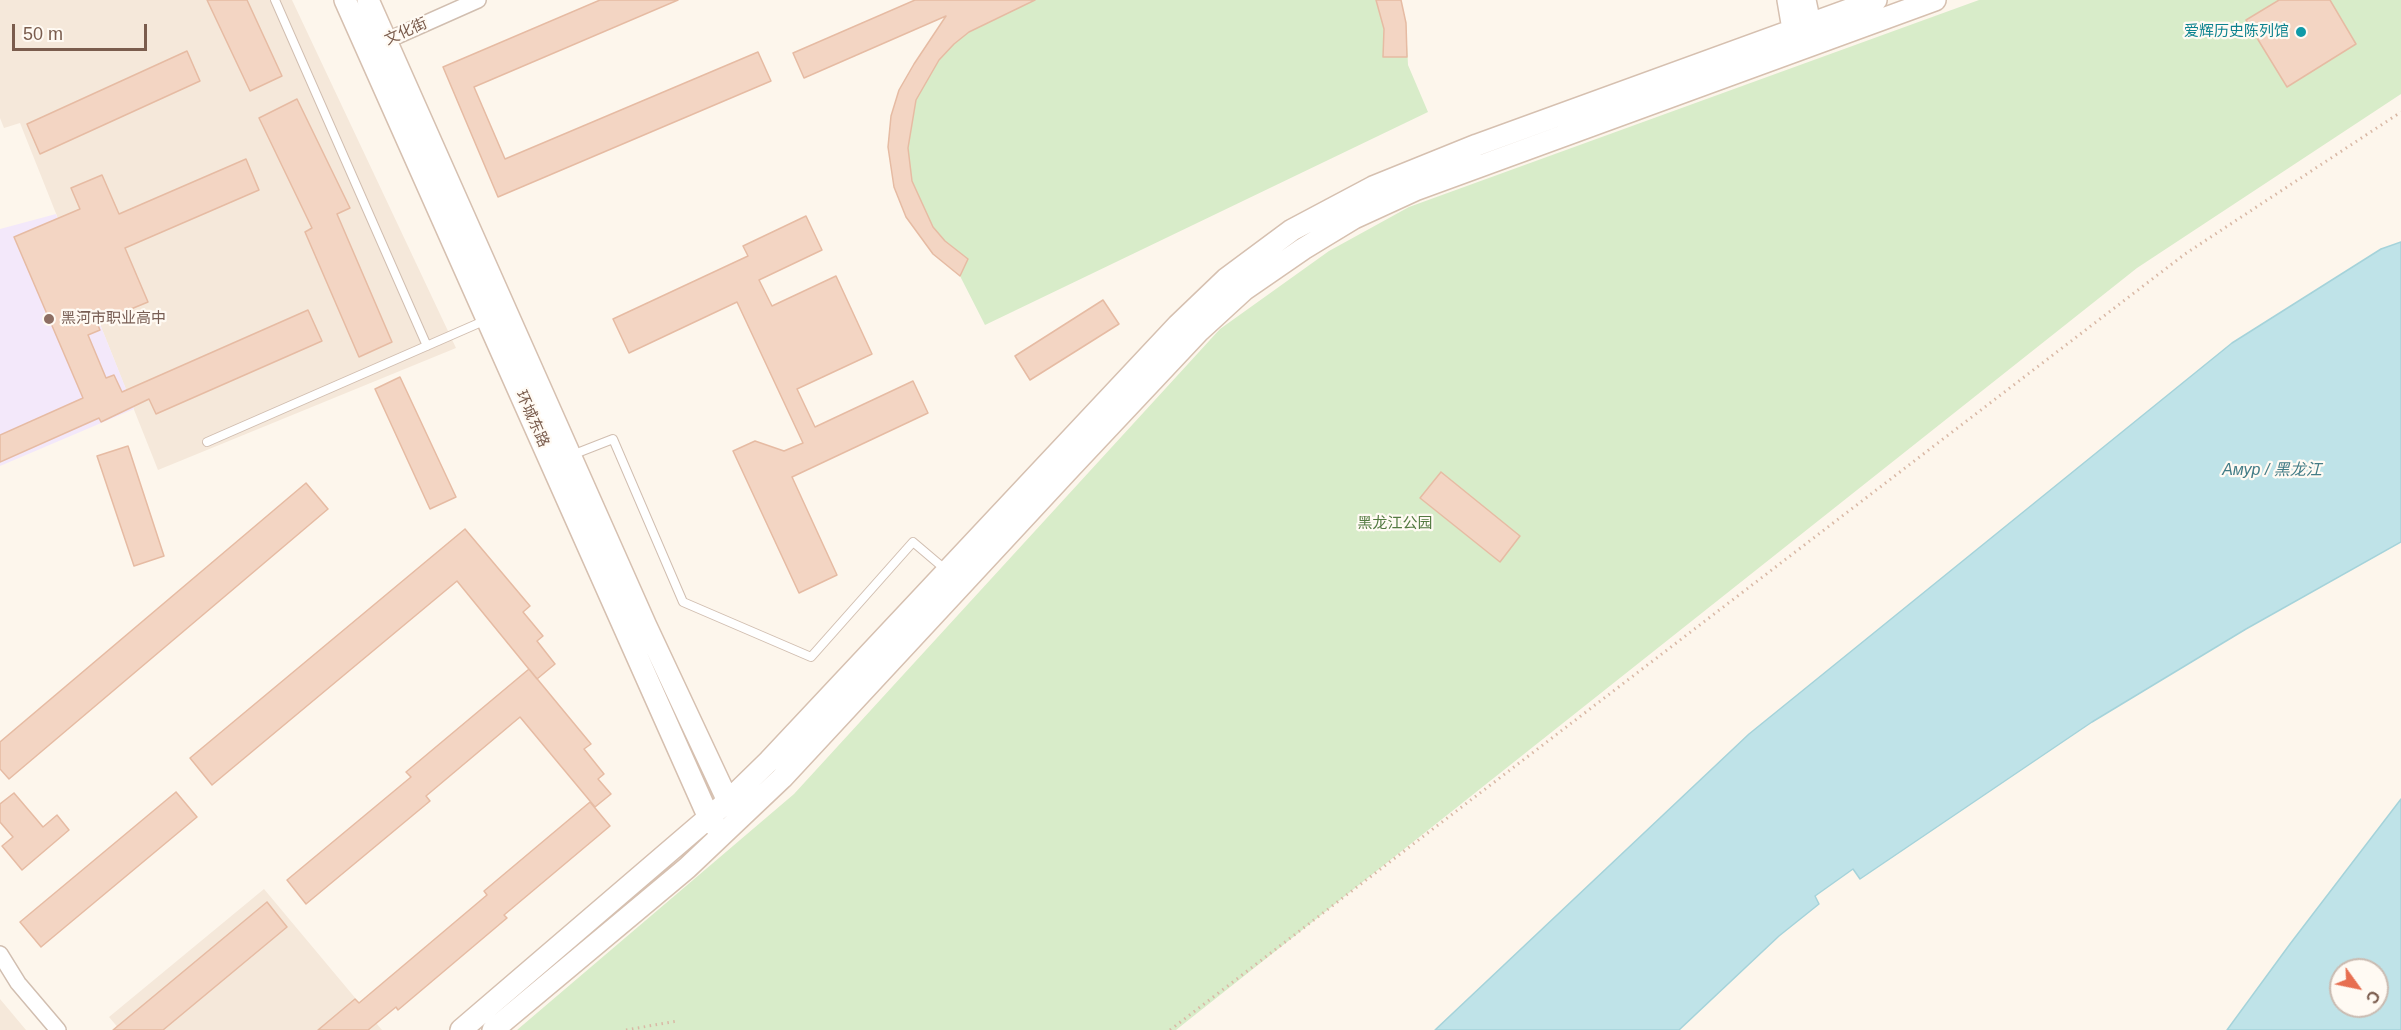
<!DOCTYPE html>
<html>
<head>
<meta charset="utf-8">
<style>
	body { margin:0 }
	#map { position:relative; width:2401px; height:1030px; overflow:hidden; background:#fdf6ec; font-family:Helvetica,sans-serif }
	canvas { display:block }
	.north { position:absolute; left:2329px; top:958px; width:60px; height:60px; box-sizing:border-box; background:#fffaf3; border:2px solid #cabbb1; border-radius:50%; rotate:123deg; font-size:16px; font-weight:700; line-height:24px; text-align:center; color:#7a5c4d }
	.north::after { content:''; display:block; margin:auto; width:21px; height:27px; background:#e76f51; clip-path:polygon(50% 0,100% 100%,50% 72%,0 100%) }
	.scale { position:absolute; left:12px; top:24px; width:135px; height:27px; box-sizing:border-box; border:3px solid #7a5c4d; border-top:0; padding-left:8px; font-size:18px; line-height:21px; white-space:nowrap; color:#7a5c4d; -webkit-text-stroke:4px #fffaf3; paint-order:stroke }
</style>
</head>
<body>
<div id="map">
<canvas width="2401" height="1030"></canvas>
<div class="north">С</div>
<div class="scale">50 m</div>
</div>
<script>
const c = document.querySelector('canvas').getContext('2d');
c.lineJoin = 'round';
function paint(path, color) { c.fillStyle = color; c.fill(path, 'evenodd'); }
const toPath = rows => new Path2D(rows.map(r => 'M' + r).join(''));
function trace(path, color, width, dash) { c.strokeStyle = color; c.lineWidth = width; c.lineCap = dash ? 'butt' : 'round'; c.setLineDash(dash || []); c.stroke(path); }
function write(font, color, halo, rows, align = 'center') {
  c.font = font + ' Helvetica,"Noto Sans SC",sans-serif'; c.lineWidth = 4.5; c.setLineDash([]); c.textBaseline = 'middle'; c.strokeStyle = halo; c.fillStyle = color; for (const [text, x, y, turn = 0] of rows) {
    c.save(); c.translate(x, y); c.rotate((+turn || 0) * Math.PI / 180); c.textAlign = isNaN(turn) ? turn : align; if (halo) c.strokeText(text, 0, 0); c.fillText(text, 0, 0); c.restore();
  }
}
const residential = toPath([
	[0,0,292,0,456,348,158,470,20,123,4,128,0,118],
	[264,889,382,1030,120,1030,109,1017],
	[0,999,26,1030,0,1030]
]);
const education = toPath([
	[56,214,134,409,0,466,0,229]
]);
const green = toPath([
	[992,0,1401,0,1406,23,1408,65,1428,112,985,325,960,276,933,254,906,217,894,187,888,147,891,116,899,90,927,45],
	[1979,0,2401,0,2401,94,2137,268,1176,1030,517,1030,794,794,1220,329,1329,251,1409,207]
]);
const water = toPath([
	[2401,242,2401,542,2246,629,2092,722,1860,879,1853,869,1815,896,1819,904,1779,936,1679,1030,1435,1030,1749,734,2232,343,2381,249,2401,242],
	[2401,799,2401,1030,2227,1030,2290,944,2401,799],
	[2341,970,2377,970,2377,1006,2341,1006,2341,970]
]);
const building = toPath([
	[207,0,247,0,282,76,250,91,207,0],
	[600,0,678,0,474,87,505,159,758,52,771,81,498,197,443,67,600,0],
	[915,0,1035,0,969,32,954,44,939,60,916,100,908,148,912,181,933,227,945,241,968,259,960,276,933,254,906,217,894,187,888,147,891,116,899,90,914,64,946,16,804,78,793,53,915,0],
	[1376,0,1401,0,1406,23,1407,57,1383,57,1384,29,1376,0],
	[2279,0,2330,0,2356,44,2287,87,2246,20,2279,0],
	[187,51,200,81,40,154,27,124,187,51],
	[297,99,350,208,337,214,392,342,359,357,305,232,312,228,259,118,297,99],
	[246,159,259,190,125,248,148,302,97,323,100,330,88,335,106,378,114,375,122,392,308,310,322,341,156,414,149,399,101,422,99,418,0,462,0,435,83,398,14,237,80,209,71,188,102,175,119,214,246,159],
	[806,216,822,250,759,280,772,306,836,276,872,354,797,389,815,427,913,381,928,413,792,477,837,575,799,593,733,451,755,441,784,451,803,443,737,302,629,353,613,319,748,256,743,246,806,216],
	[1103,300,1119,324,1030,380,1015,356,1103,300],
	[400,377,456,497,430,509,375,389,400,377],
	[128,446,164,556,134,566,97,456,128,446],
	[1441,472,1520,536,1500,562,1420,498,1441,472],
	[306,483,328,509,9,779,0,769,0,742,306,483],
	[465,529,530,606,523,612,543,636,537,641,555,664,537,679,457,581,212,785,190,758,465,529],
	[529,669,591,744,584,749,604,774,598,779,611,794,595,807,520,717,426,796,430,801,306,904,287,880,411,777,406,772,529,669],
	[176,792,197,817,41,947,20,922,176,792],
	[14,793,43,827,57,815,69,830,22,870,2,846,13,837,0,822,0,804,14,793],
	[590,802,610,826,504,915,507,918,398,1010,396,1007,368,1030,318,1030,355,999,359,1003,487,895,484,891,590,802],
	[267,902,287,927,163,1030,113,1030,267,902]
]);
const path = toPath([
	[626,1030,677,1021],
	[1170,1030,2185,254,2401,112]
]);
const lane = toPath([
	[275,0,427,346],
	[207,442,486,320],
	[572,455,613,439,683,602,811,657,913,542,946,570]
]);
const street = toPath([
	[379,44,478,0],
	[0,954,18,983,58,1030]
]);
const secondary = toPath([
	[345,0,709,818,716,827],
	[368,0,646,626,728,801,735,809],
	[1788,0,1795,41],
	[1805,0,1813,38],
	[461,1030,728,801,769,761,1178,325,1226,279,1292,230,1373,187,1477,145,1876,0],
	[493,1030,687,868,782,778,1070,468,1198,332,1245,289,1303,249,1354,218,1415,190,1935,0]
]);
const markers = [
	[2301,32,6,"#0f9aa8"],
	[49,319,6,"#8d6e63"]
];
const streetNames = [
	["文化街",406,32,-24],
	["环城东路",532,419,66]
];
const cultureNames = [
	["爱辉历史陈列馆",2289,32]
];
const educationNames = [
	["黑河市职业高中",61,319]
];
const parkNames = [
	["黑龙江公园",1395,524]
];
const waterNames = [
	["Амур / 黑龙江",2272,471]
];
paint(residential, '#f5e8da');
paint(education, '#f3e8fa');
paint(green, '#d8ecc9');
paint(water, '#bfe3e8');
trace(water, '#a5d3da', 1.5);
paint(building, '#f3d5c3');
trace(building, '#e6bba3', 1.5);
trace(lane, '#d1beb0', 10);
trace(street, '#d1beb0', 18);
trace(secondary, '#d6c0b0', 24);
trace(path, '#d9b8a5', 3, [1.5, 4.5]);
trace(lane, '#fff', 8);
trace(street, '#fff', 15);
trace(secondary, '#fff', 21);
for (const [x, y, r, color] of markers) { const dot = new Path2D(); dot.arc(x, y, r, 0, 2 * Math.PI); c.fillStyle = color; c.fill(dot); trace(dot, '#fffaf3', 2); }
write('15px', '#7a5c4d', '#fffaf3', streetNames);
write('15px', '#0d838f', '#fffaf3', cultureNames, 'right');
write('15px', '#785e54', '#fffaf3', educationNames, 'left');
write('15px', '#537a41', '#fffaf3', parkNames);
write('italic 16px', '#437c86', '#fffaf3', waterNames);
</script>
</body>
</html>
